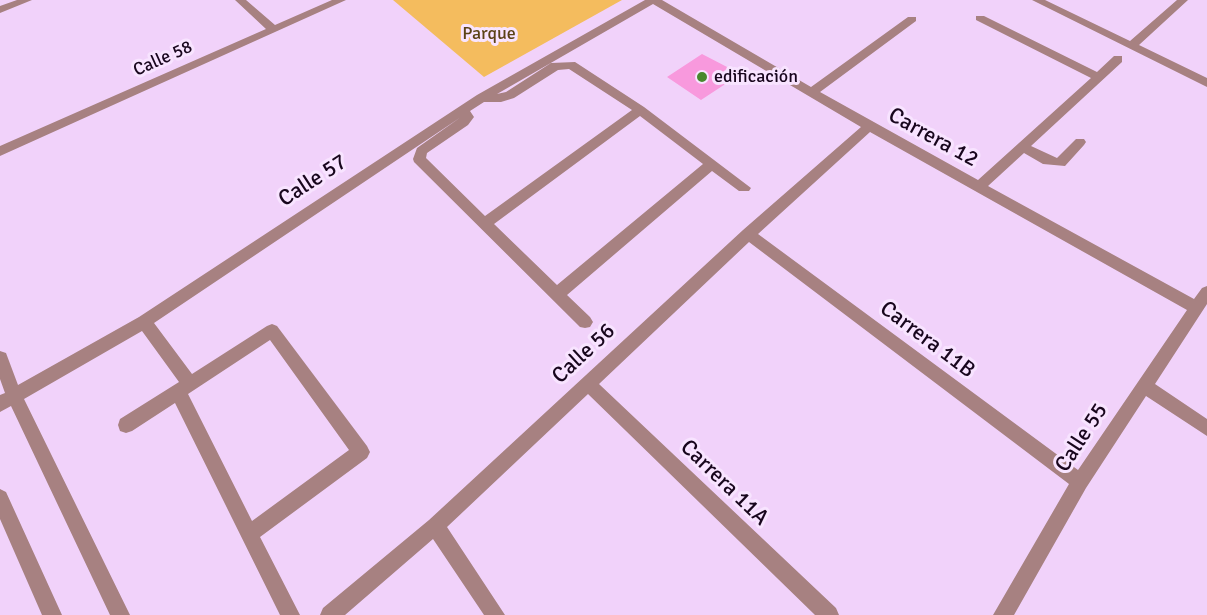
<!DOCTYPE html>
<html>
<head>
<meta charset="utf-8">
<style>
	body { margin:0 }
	canvas { display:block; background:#f1d2fa }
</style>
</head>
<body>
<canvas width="1207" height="615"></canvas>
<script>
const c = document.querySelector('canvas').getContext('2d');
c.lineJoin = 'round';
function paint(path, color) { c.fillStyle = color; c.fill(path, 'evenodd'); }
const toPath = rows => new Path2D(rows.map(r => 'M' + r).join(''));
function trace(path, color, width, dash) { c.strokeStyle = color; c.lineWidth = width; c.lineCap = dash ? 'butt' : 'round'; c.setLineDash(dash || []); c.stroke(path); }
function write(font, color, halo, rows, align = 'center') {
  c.font = font + ' Signika,sans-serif'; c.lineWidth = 6; c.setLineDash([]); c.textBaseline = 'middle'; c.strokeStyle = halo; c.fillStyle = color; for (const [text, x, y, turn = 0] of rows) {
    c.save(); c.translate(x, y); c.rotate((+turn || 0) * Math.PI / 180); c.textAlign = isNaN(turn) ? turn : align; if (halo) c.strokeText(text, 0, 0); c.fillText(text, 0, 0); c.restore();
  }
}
const green = toPath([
	[393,0,622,0,484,77]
]);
const building = toPath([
	[702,54,729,68,725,70,736,77,701,100,667,77]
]);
const minor = toPath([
	[17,0,32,0,0,13,0,6,17,0],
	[235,0,246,0,275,25,332,0,346,0,0,156,0,146,266,29,235,0],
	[645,0,662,0,811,87,908,17,916,17,916,21,820,92,978,180,1091,78,976,20,976,16,984,16,1097,72,1114,56,1122,56,1122,62,1031,146,1057,158,1076,139,1084,139,1086,142,1084,145,1065,166,1043,164,1024,153,988,186,1194,299,1202,288,1207,286,1207,304,1155,384,1207,419,1207,436,1146,396,1086,488,1014,615,993,615,1069,484,749,242,599,384,836,608,839,615,815,615,588,394,447,527,505,615,484,615,433,539,345,615,320,615,323,608,429,520,743,230,861,127,653,4,497,94,506,92,551,63,575,62,644,107,751,188,749,191,739,191,712,171,567,295,590,317,593,322,590,327,585,328,580,327,414,162,413,159,417,148,461,117,154,323,192,374,267,326,272,324,277,326,367,446,370,452,367,458,260,537,300,615,280,615,175,403,132,431,126,433,120,431,118,425,120,419,179,382,142,331,24,399,130,615,110,615,11,406,0,412,0,395,5,393,0,379,0,351,6,353,18,385,139,317,477,95,645,0],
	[569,69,632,110,485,216,426,158,427,153,468,125,474,117,470,111,484,102,501,102,514,98,558,70,569,69],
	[640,116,703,164,557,285,494,224,640,116],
	[870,132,1187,310,1078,470,758,234,870,132],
	[270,340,349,450,252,521,188,394,270,340],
	[1032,0,1045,0,1130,41,1177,0,1188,0,1139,45,1207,78,1207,87,1032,0],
	[0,489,6,492,62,615,42,615,0,519,0,489]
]);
const markers = [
	[702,77,6,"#47892c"]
];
const farParknames = [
	["Parque",489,34]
];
const farStreetnames = [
	["Calle 58",163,59,-24]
];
const farPoinames = [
	["edificación",714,77]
];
const streetNames = [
	["Carrera 12",933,138,29],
	["Calle 57",313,181,-33],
	["Carrera 11B",927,340,37],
	["Calle 56",584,354,-43],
	["Calle 55",1082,438,-57],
	["Carrera 11A",724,483,44]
];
paint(green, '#f4bc5e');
paint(building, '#f899dd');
paint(minor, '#a78181');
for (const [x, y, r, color] of markers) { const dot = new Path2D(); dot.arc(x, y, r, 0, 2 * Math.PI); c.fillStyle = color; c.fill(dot); trace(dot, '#f8e4ff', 2); }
write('18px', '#5b4216', '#f8e4ff', farParknames);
write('18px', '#18061d', '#f8e4ff', farStreetnames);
write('18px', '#18061d', '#f8e4ff', farPoinames, 'left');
write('22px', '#18061d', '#f8e4ff', streetNames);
</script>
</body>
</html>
